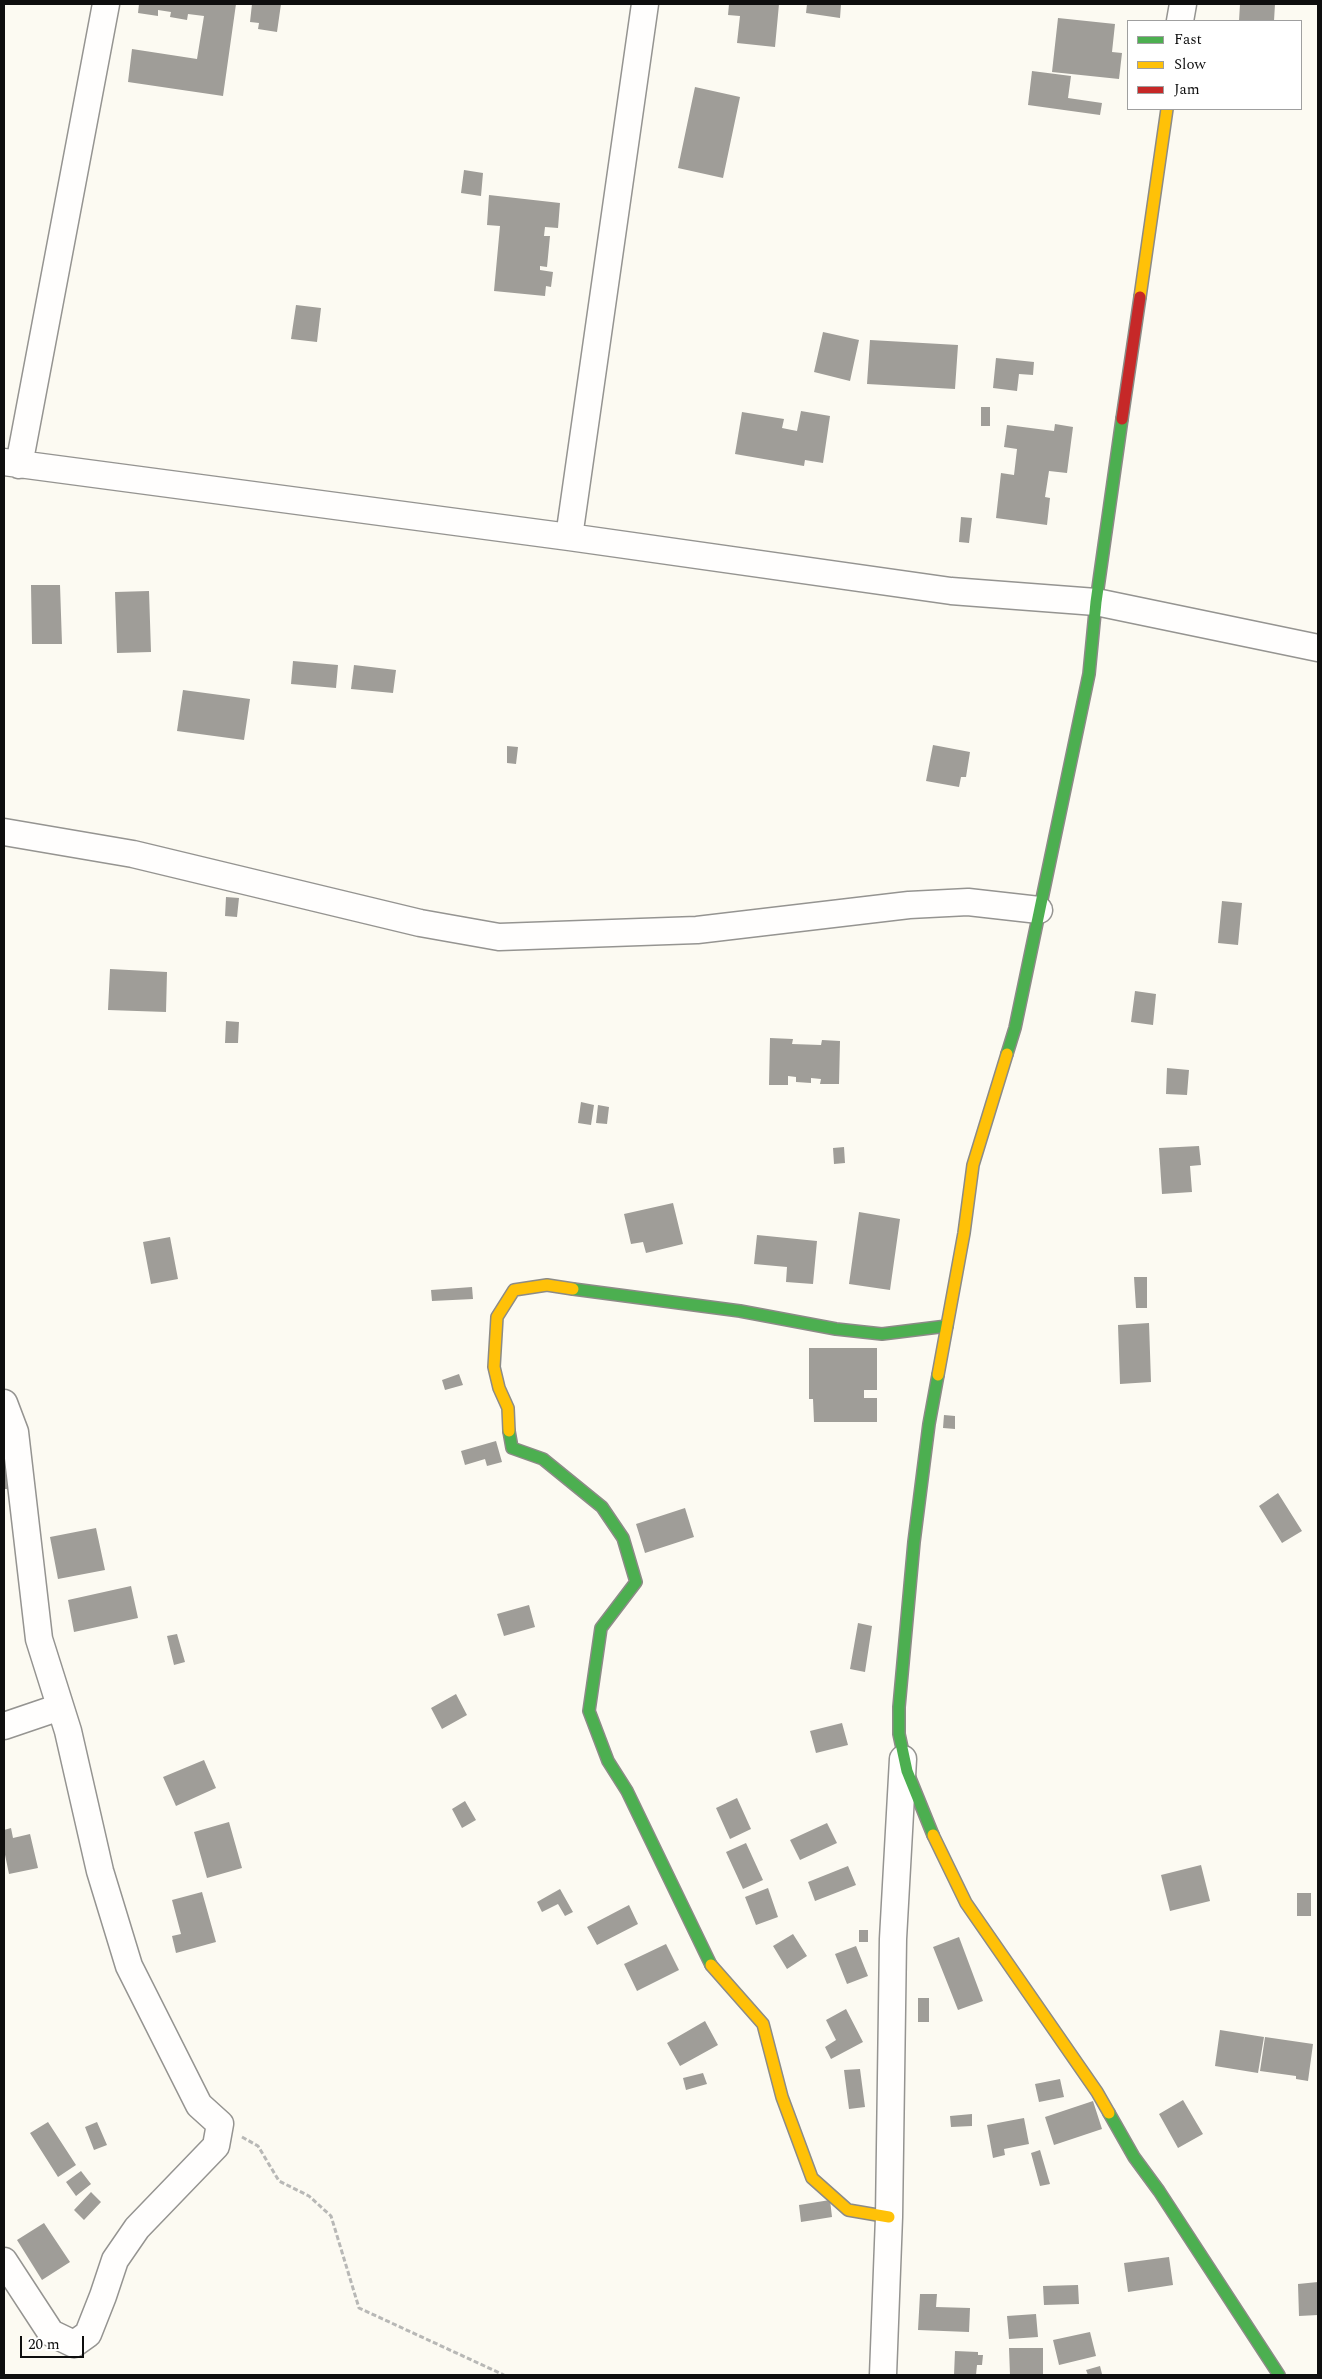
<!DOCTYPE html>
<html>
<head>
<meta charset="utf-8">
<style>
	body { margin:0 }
	#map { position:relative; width:1322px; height:2379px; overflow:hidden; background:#fcfaf2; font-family:Spectral,serif }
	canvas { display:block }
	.frame { position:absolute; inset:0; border:5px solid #0e0e0e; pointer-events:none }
	.legend { position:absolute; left:1127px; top:20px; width:175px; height:90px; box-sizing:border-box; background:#fff; border:1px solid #9f9f9f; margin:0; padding:6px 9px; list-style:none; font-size:15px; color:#0e0e0e }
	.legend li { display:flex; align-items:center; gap:10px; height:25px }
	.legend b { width:25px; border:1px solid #9f9f9f }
	.scale { position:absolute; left:20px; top:2336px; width:64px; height:22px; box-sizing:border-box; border:2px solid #0e0e0e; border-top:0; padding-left:6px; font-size:15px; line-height:18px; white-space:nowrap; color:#0e0e0e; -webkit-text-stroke:4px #fff; paint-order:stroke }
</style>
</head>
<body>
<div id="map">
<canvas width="1322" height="2379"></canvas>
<div class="frame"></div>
<ul class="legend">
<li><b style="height:6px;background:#4caf50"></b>Fast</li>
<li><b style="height:6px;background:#ffc107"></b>Slow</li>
<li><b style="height:6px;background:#c62828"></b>Jam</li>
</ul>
<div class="scale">20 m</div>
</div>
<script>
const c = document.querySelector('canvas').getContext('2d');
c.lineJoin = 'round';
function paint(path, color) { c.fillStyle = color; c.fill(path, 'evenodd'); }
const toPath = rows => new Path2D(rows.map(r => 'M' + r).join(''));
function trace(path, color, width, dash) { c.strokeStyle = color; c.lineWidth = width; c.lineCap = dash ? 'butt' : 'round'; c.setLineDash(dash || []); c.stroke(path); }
const building = toPath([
	[139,4,236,4,223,96,128,82,132,49,197,59,204,16,188,14,187,20,170,17,171,12,158,10,158,16,138,13],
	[252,4,281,4,277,32,258,29,259,23,250,22],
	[729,4,779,4,775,47,737,43,740,16,728,15],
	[807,4,841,4,840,18,806,13],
	[1240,4,1275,4,1274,21,1239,21],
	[1058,18,1115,24,1112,52,1122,53,1119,79,1052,72],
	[1032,71,1071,76,1068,98,1102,103,1100,115,1028,105],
	[695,87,740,97,723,178,678,168],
	[464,170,483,173,481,196,461,193],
	[489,195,560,203,558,228,545,227,544,236,550,236,547,267,540,266,540,270,553,272,551,287,546,286,545,296,494,291,500,226,487,225],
	[296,305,321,308,317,342,291,339],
	[823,332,859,340,850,381,814,372],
	[870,340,958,345,955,389,867,384],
	[996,358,1034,362,1033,375,1019,374,1017,391,993,388],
	[981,407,990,407,990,426,981,426],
	[801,411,830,416,823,463,805,460,804,466,735,454,742,412,784,419,782,428,797,431],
	[1055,424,1073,427,1067,473,1049,471,1045,497,1050,498,1047,525,996,518,1001,473,1014,475,1017,449,1004,447,1007,425,1054,431],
	[961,517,972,518,969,543,959,542],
	[31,585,60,585,62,644,32,644],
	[149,591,151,652,117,653,115,592],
	[293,661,338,665,336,688,291,684],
	[354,665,396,670,393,693,351,689],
	[183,690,250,699,244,740,177,731],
	[933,745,970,752,966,777,961,777,959,787,926,781],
	[507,746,518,747,516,764,507,763],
	[226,897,239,898,237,917,225,916],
	[1222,901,1242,903,1238,945,1218,943],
	[110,969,167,972,166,1012,108,1010],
	[1135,991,1156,994,1153,1025,1131,1022],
	[226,1021,239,1022,238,1043,225,1043],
	[770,1038,793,1039,792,1044,821,1045,822,1040,840,1041,839,1084,820,1084,821,1079,811,1078,811,1083,796,1082,796,1077,788,1076,788,1085,769,1085],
	[1167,1068,1189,1070,1187,1095,1166,1094],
	[581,1102,594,1105,591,1125,578,1123],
	[598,1105,609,1107,607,1124,596,1123],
	[1199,1146,1201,1165,1190,1166,1192,1192,1162,1194,1159,1148],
	[844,1147,845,1163,834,1164,833,1148],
	[673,1203,683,1244,646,1253,643,1242,631,1244,624,1214],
	[859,1212,900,1219,890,1290,849,1284],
	[757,1235,817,1241,813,1284,786,1282,787,1267,754,1264],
	[170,1237,178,1279,151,1284,143,1242],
	[1134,1277,1147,1277,1147,1308,1136,1308],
	[472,1287,473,1299,432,1301,431,1290],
	[1149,1323,1151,1382,1120,1384,1118,1325],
	[809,1348,877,1348,877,1390,864,1390,864,1398,877,1398,877,1422,814,1422,813,1399,809,1399],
	[459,1374,463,1385,445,1390,442,1380],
	[944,1415,955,1416,955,1429,943,1428],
	[496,1441,502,1462,487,1466,485,1459,465,1465,461,1451],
	[4,1454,5,1454,7,1489,4,1489],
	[1278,1493,1302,1531,1282,1543,1259,1506],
	[685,1508,694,1537,645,1553,636,1524],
	[96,1528,105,1570,58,1579,50,1537],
	[131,1586,138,1618,74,1632,68,1600],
	[529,1605,535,1627,504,1636,497,1614],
	[858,1623,872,1626,865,1672,850,1669],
	[177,1634,185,1662,174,1665,167,1636],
	[456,1694,467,1715,442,1729,431,1708],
	[842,1723,848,1745,816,1753,810,1731],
	[204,1760,216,1788,176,1806,163,1777],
	[737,1798,751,1829,730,1839,716,1808],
	[465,1801,476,1820,462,1828,452,1809],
	[229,1822,242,1868,207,1878,194,1832],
	[827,1823,837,1843,800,1860,790,1840],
	[11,1828,13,1838,30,1834,38,1868,9,1874,4,1850,4,1830],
	[746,1843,763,1880,743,1889,726,1852],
	[1201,1865,1210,1901,1170,1911,1161,1875],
	[848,1866,856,1885,815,1901,808,1882],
	[768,1888,778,1917,756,1925,745,1897],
	[560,1889,573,1912,565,1916,558,1904,542,1912,537,1902],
	[202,1892,216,1942,176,1953,172,1936,181,1934,172,1900],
	[1297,1893,1311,1893,1311,1916,1297,1916],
	[629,1905,638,1924,597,1945,587,1927],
	[859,1930,868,1930,868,1942,859,1942],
	[793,1934,807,1956,787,1969,773,1946],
	[959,1937,983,2001,958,2010,933,1947],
	[666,1944,679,1970,637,1991,624,1964],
	[856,1946,868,1976,847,1984,835,1954],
	[918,1998,929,1998,929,2022,918,2022],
	[846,2009,863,2042,831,2059,825,2047,836,2040,826,2020],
	[705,2021,718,2045,680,2066,667,2043],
	[1220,2030,1264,2037,1258,2073,1215,2066],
	[1265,2037,1313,2044,1308,2081,1296,2079,1296,2076,1260,2071],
	[860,2069,865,2107,849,2109,844,2070],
	[703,2073,707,2084,686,2090,683,2078],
	[1060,2079,1064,2097,1039,2102,1035,2084],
	[1183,2100,1203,2134,1178,2148,1159,2114],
	[1093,2101,1102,2129,1054,2145,1045,2117],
	[972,2114,972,2126,951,2127,950,2116],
	[1024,2118,1029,2144,1004,2149,1005,2155,993,2158,987,2125],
	[48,2122,76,2165,58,2177,30,2133],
	[97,2122,107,2145,94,2150,85,2127],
	[1040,2150,1050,2184,1040,2186,1031,2153],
	[81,2171,91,2184,76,2196,66,2182],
	[91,2192,101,2202,84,2220,74,2210],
	[830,2200,832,2217,801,2222,799,2205],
	[44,2223,70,2262,42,2280,17,2240],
	[1169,2257,1173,2285,1128,2292,1124,2263],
	[1318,2282,1318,2315,1299,2316,1298,2284],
	[1078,2285,1079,2304,1044,2305,1043,2286],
	[920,2294,937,2294,936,2307,970,2308,969,2332,918,2330],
	[1036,2314,1038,2337,1009,2339,1007,2316],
	[1090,2332,1096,2356,1059,2365,1053,2340],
	[1009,2348,1043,2348,1043,2375,1010,2375],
	[955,2351,978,2352,978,2355,983,2355,982,2365,977,2365,976,2375,954,2375],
	[1100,2366,1102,2374,1088,2375,1086,2370]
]);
const path = toPath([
	[242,2137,258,2146,279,2181,309,2196,331,2216,359,2308,504,2375]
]);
const street = toPath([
	[1180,21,1183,4],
	[4,462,569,537,951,591,1096,602,1318,648],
	[19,465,106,4],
	[569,537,645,4],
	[4,832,133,854,420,923,499,937,697,930,909,905,968,902,1039,910],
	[4,1403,15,1432,39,1639,68,1731,100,1871,129,1966,199,2105,220,2124,216,2146,137,2228,115,2260,103,2296,88,2334,74,2344,51,2333,4,2261],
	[4,1726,60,1707],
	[883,2375,889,2217,893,1939,903,1759]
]);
const fast = toPath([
	[1007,1054,1015,1028,1089,674,1096,602,1122,419],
	[573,1289,740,1311,836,1329,882,1334,947,1326],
	[509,1431,512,1448,543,1459,602,1507,623,1538,636,1582,601,1628,589,1711,608,1761,627,1791,711,1965],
	[933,1835,907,1771,899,1734,899,1707,914,1542,929,1424,938,1375],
	[1109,2113,1134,2157,1159,2191,1279,2375]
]);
const slow = toPath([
	[1140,297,1167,109],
	[938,1375,964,1233,973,1165,1007,1054],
	[509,1431,508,1408,499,1388,494,1367,497,1317,514,1290,547,1285,573,1289],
	[933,1835,966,1903,1097,2092,1109,2113],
	[711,1965,763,2024,782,2097,812,2178,848,2210,889,2217]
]);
const jam = toPath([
	[1122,419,1140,297]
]);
paint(building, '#9f9d98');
trace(street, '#959491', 29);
trace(fast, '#8c8b87', 14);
trace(slow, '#8c8b87', 14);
trace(jam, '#8c8b87', 14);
trace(path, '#b8b8b6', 3, [5, 2.5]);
trace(street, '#fffefd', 26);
trace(fast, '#4caf50', 11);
trace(slow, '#ffc107', 11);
trace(jam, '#c62828', 11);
</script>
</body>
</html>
